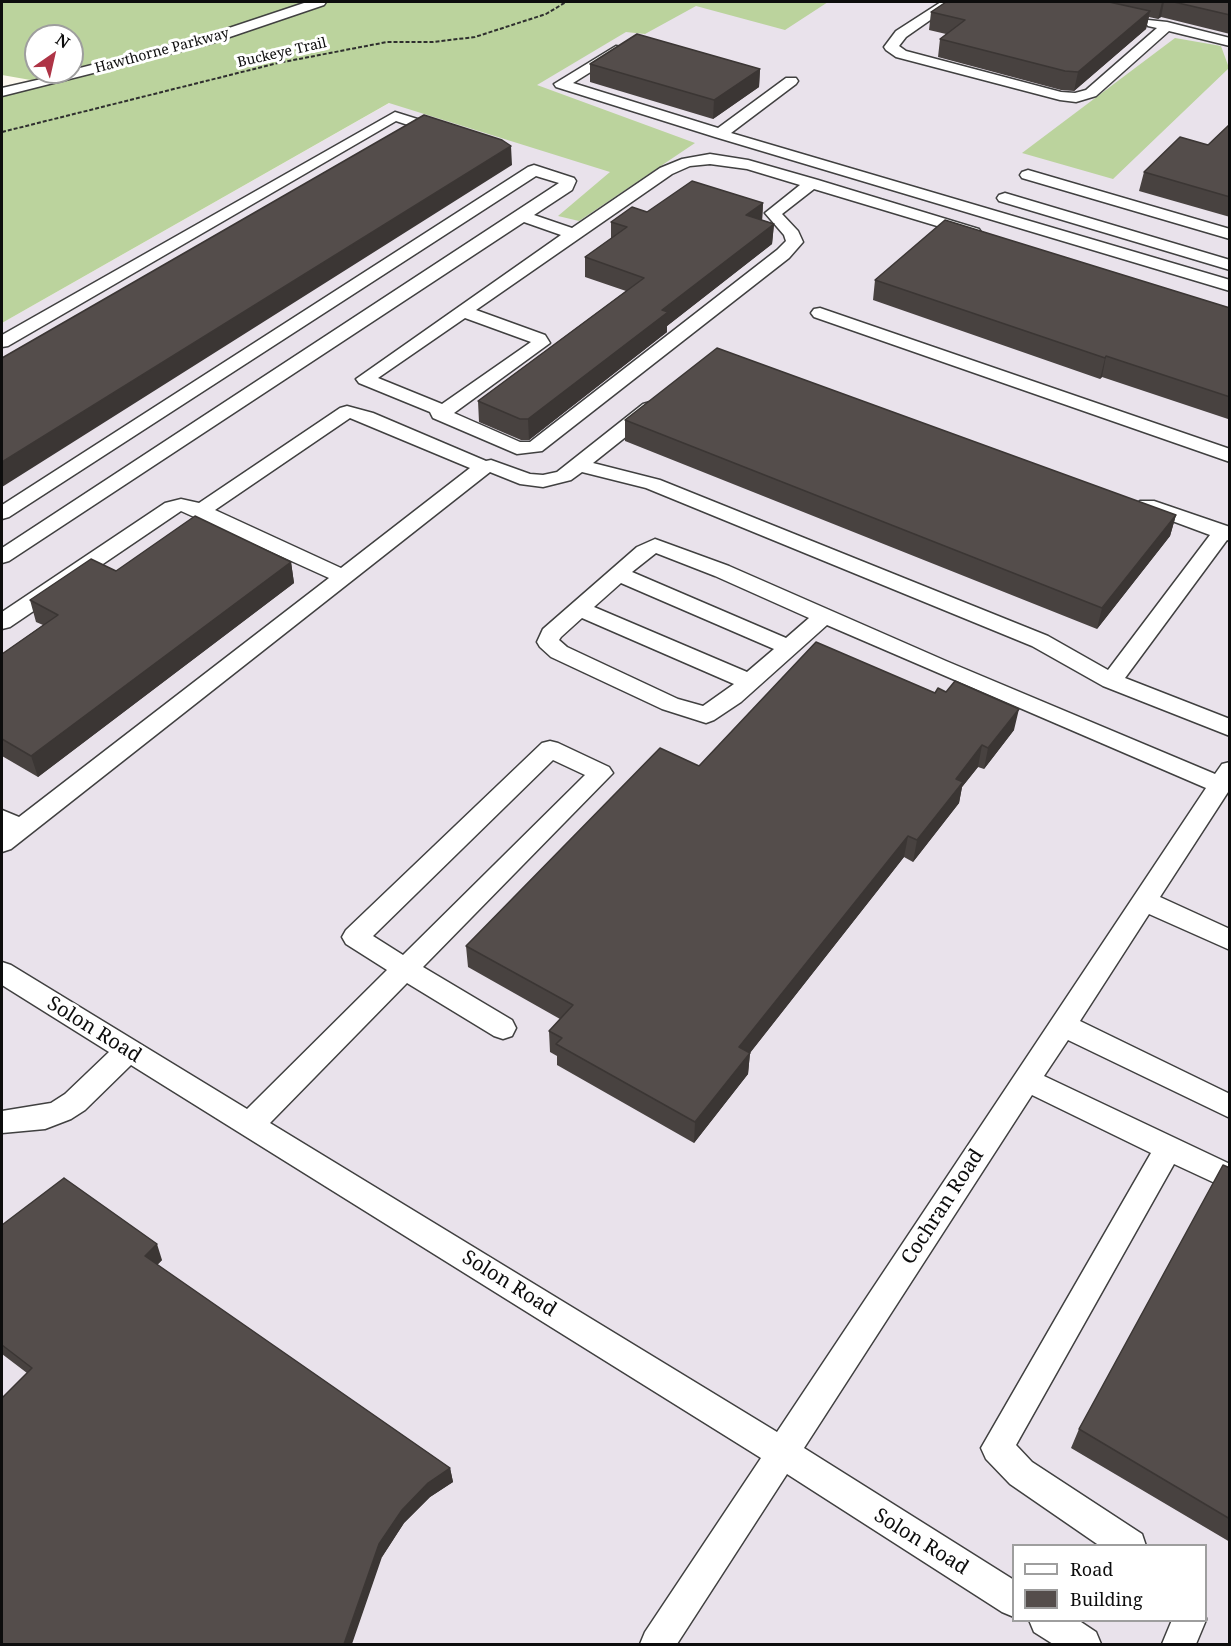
<!DOCTYPE html>
<html>
<head>
<meta charset="utf-8">
<style>
	body { margin:0 }
	#map { position:relative; width:1231px; height:1646px; overflow:hidden; background:#fdf9ef; font-family:"Noto Serif",serif }
	canvas { display:block }
	.frame { position:absolute; inset:0; border:3px solid #0d0d0d; pointer-events:none }
	.legend { position:absolute; left:1012px; top:1544px; width:195px; height:78px; box-sizing:border-box; background:#fff; border:2px solid #9e9e9e; margin:0; padding:8px 10px; list-style:none; font-size:18px; color:#0d0d0d }
	.legend li { display:flex; align-items:center; gap:12px; height:30px }
	.legend b { width:30px; border:2px solid #9e9e9e }
	.north { position:absolute; left:24px; top:24px; width:60px; height:60px; box-sizing:border-box; background:#fff; border:2px solid #9e9e9e; border-radius:50%; rotate:34deg; font-size:16px; font-weight:700; line-height:24px; text-align:center; color:#0d0d0d }
	.north::after { content:''; display:block; margin:auto; width:21px; height:27px; background:#ae3446; clip-path:polygon(50% 0,100% 100%,50% 72%,0 100%) }
</style>
</head>
<body>
<div id="map">
<canvas width="1231" height="1646"></canvas>
<div class="frame"></div>
<ul class="legend">
<li><b style="height:8px;background:#fff"></b>Road</li>
<li><b style="height:16px;background:#544d4b"></b>Building</li>
</ul>
<div class="north">N</div>
</div>
<script>
const c = document.querySelector('canvas').getContext('2d');
c.lineJoin = 'round';
function paint(path, color) { c.fillStyle = color; c.fill(path, 'evenodd'); }
const toPath = rows => new Path2D(rows.map(r => 'M' + r).join(''));
function trace(path, color, width, dash) { c.strokeStyle = color; c.lineWidth = width; c.lineCap = dash ? 'butt' : 'round'; c.setLineDash(dash || []); c.stroke(path); }
function write(font, color, halo, rows, align = 'center') {
  c.font = font + ' "Noto Serif",serif'; c.lineWidth = 6; c.setLineDash([]); c.textBaseline = 'middle'; c.strokeStyle = halo; c.fillStyle = color; for (const [text, x, y, turn = 0] of rows) {
    c.save(); c.translate(x, y); c.rotate((+turn || 0) * Math.PI / 180); c.textAlign = isNaN(turn) ? turn : align; if (halo) c.strokeText(text, 0, 0); c.fillText(text, 0, 0); c.restore();
  }
}
const industrial = toPath([
	[632,2,1229,2,1229,1644,2,1644,2,323,428,81],
	[1014,1546,1206,1546,1206,1620,1014,1620]
]);
const forest = toPath([
	[2,2,828,2,785,30,696,6,645,34,626,32,537,85,695,143,579,221,558,216,610,172,389,103,2,323,2,92,42,82,2,75],
	[36,36,72,36,72,72,36,72],
	[1175,38,1221,46,1229,68,1113,179,1022,153]
]);
const path = toPath([
	[2,132,278,63,387,42,433,42,475,37,546,14,566,2]
]);
const minor = toPath([
	[307,2,326,2,324,5,212,43,2,96,2,88,72,72,72,70,202,37,307,2],
	[941,2,956,2,906,37,899,46,906,51,1061,92,1075,93,1086,90,1157,28,1148,26,1146,23,1148,20,1167,22,1230,38,1230,46,1169,31,1096,96,1076,102,1060,100,896,57,886,50,884,47,896,31,941,2],
	[616,46,621,47,623,50,621,53,573,83,718,128,786,78,796,78,798,81,796,84,731,133,1230,280,1230,291,715,137,556,87,554,84,616,46],
	[395,112,446,128,449,131,441,136,396,121,8,346,2,347,2,335,395,112],
	[710,154,748,160,818,180,979,229,981,232,973,237,967,235,814,189,782,214,798,231,803,242,789,258,542,451,517,454,433,418,430,412,359,383,356,379,561,235,524,222,9,561,2,563,2,548,559,183,536,176,9,517,2,519,2,505,528,167,534,165,574,178,576,181,572,190,534,215,572,228,660,168,682,159,710,154],
	[710,164,747,169,800,185,765,213,784,235,786,241,777,250,530,442,520,442,454,413,550,343,545,335,476,310,672,174,690,166,710,164],
	[465,318,531,342,442,404,378,378,465,318],
	[1028,170,1230,229,1230,239,1022,178,1020,175,1022,172,1028,170],
	[1005,193,1230,260,1230,270,999,201,997,198,999,195,1005,193],
	[820,308,1230,449,1230,462,814,317,811,313,814,309,820,308],
	[650,402,657,404,659,408,657,412,593,463,660,480,1048,636,1108,670,1210,535,1140,509,1137,505,1140,501,1154,501,1230,527,1230,541,1227,540,1125,678,1230,719,1230,736,1103,686,1032,646,646,488,582,472,571,480,543,487,520,484,490,472,11,849,2,852,2,810,19,817,329,578,181,511,10,627,2,629,2,612,165,503,181,499,199,503,340,408,347,406,373,413,486,461,491,460,530,474,543,475,557,472,643,404,650,402],
	[350,418,470,468,341,568,215,510,350,418],
	[655,539,729,566,946,661,1215,774,1222,764,1230,762,1230,789,1160,897,1230,929,1230,950,1149,914,1080,1021,1230,1094,1230,1118,1068,1040,1044,1076,1230,1164,1230,1190,1174,1164,1016,1445,1032,1462,1142,1534,1146,1546,1100,1546,1010,1484,986,1459,981,1448,1151,1153,1032,1095,804,1448,1014,1580,1014,1617,1002,1612,787,1474,677,1644,640,1644,645,1632,761,1458,131,1065,85,1110,71,1119,45,1129,2,1133,2,1111,51,1103,65,1094,109,1052,2,985,2,962,11,965,247,1109,387,970,346,944,342,937,346,930,542,743,550,741,558,743,609,767,613,773,423,967,512,1020,516,1028,512,1036,503,1039,494,1036,407,983,270,1123,777,1432,1206,788,827,625,741,702,714,720,706,723,662,709,551,657,540,647,537,642,543,629,637,547,655,539],
	[656,553,715,576,809,618,786,638,632,572,656,553],
	[621,583,774,649,747,672,594,607,621,583],
	[582,618,734,684,703,706,678,699,567,647,559,640,561,637,582,618],
	[553,760,585,775,403,955,373,936,553,760],
	[1206,1618,1206,1620,1196,1644,1162,1644,1172,1620,1206,1620,1206,1618],
	[1029,1620,1078,1620,1096,1632,1101,1644,1053,1644,1034,1632,1029,1620]
]);
const wall = toPath([
	[946,2,1230,2,1230,34,1161,17,1158,19,1149,17,1146,29,1074,91,1061,90,938,57,940,39,946,34,929,30,931,12],
	[590,64,760,69,759,87,713,119,590,82],
	[1230,124,1230,217,1139,191,1144,172,1208,145],
	[763,203,762,220,774,224,772,244,667,326,667,332,529,440,521,440,479,422,478,401,626,291,585,277,585,257,611,239,611,222,647,212],
	[875,280,1230,308,1230,418,1228,419,1102,377,1100,379,873,300],
	[625,420,1176,515,1170,536,1097,629,625,441],
	[291,562,294,583,38,777,2,756,2,654,43,625,36,622,30,600,116,571],
	[1014,730,984,769,978,767,962,787,959,803,913,862,904,857,750,1053,748,1074,694,1143,557,1065,557,1056,550,1052,549,1031,560,1019,468,967,466,946,699,766],
	[1230,1168,1230,1542,1071,1448,1079,1429],
	[2,1225,162,1260,157,1265,450,1468,453,1482,430,1497,404,1523,382,1557,27,1373,2,1354]
]);
const shadedWall = toPath([
	[1162,2,1164,2,1161,17,1158,19],
	[1150,11,1146,29,1074,91,1078,72],
	[760,69,759,87,713,119,714,100],
	[511,146,512,165,2,487,2,462],
	[763,203,762,222,746,215],
	[774,224,772,244,667,326,667,332,529,440,528,419,662,310],
	[1106,356,1102,377,1100,379,1105,358],
	[1176,515,1170,536,1097,629,1102,608],
	[291,562,294,583,38,777,31,756],
	[1019,709,1014,730,984,769,988,748],
	[982,745,978,767,962,787,959,803,913,862,917,840,956,779],
	[908,836,904,857,738,1068,739,1047],
	[750,1053,748,1074,694,1143,695,1122],
	[157,1244,162,1260,151,1271,145,1256],
	[450,1468,453,1482,430,1497,404,1523,382,1557,352,1644,344,1644,379,1544,402,1510,428,1483]
]);
const building = toPath([
	[946,2,1109,2,1150,11,1078,72,1065,71,940,39,965,20,931,12,946,2],
	[1174,2,1230,2,1230,15,1174,2],
	[637,34,760,69,714,100,590,64,637,34],
	[424,115,502,140,511,146,2,462,2,358,424,115],
	[1230,124,1230,197,1144,172,1180,137,1208,145,1230,124],
	[692,181,763,203,746,215,774,224,662,310,668,312,528,419,520,419,478,401,644,278,585,257,627,227,611,222,632,207,647,212,692,181],
	[945,220,1230,308,1230,397,1106,356,1105,358,875,280,945,220],
	[717,348,1176,515,1102,608,625,420,717,348],
	[195,516,291,562,31,756,2,739,2,654,58,615,30,600,91,559,116,571,195,516],
	[816,642,935,693,938,688,946,692,955,681,1019,709,988,748,982,745,956,779,963,782,917,840,908,836,739,1047,750,1053,695,1122,556,1044,562,1038,549,1031,573,1005,466,946,660,748,699,766,816,642],
	[1223,1165,1230,1168,1230,1519,1079,1429,1223,1165],
	[64,1178,157,1244,145,1256,450,1468,428,1483,402,1510,379,1544,344,1644,2,1644,2,1398,32,1368,2,1345,2,1225,64,1178]
]);
const farStreetnames = [
	["Hawthorne Parkway",162,51,-15],
	["Buckeye Trail",282,53,-13]
];
const nearStreetnames = [
	["Solon Road",94,1030,32],
	["Cochran Road",943,1207,-57],
	["Solon Road",509,1284,32],
	["Solon Road",921,1542,32]
];
paint(industrial, '#e9e2eb');
paint(forest, '#bbd39d');
trace(minor, '#404040', 3);
trace(path, '#2f2f2f', 2, [4, 2]);
paint(minor, '#fff');
paint(wall, '#484240');
paint(shadedWall, '#3b3634');
paint(building, '#544d4b');
trace(building, '#3b3634', 1.5);
write('14px', '#0d0d0d', '#fff', farStreetnames);
write('20px', '#0d0d0d', '#fff', nearStreetnames);
</script>
</body>
</html>
